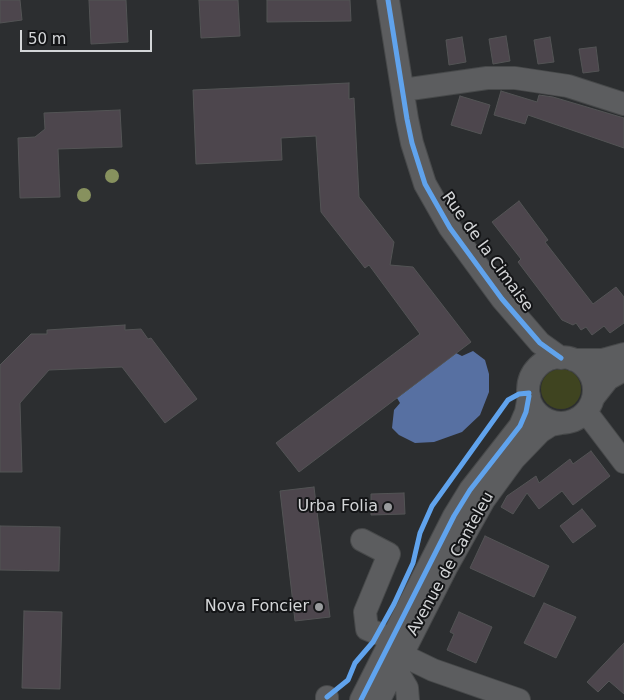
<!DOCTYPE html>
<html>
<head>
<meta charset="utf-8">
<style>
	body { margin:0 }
	#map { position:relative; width:624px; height:700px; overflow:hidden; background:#2c2e30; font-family:"DejaVu Sans",sans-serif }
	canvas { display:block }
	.scale { position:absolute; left:20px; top:30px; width:132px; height:22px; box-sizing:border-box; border:2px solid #d4d6d8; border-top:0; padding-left:6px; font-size:15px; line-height:18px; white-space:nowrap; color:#d4d6d8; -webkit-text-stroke:4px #141517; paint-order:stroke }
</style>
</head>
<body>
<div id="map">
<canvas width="624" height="700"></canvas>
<div class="scale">50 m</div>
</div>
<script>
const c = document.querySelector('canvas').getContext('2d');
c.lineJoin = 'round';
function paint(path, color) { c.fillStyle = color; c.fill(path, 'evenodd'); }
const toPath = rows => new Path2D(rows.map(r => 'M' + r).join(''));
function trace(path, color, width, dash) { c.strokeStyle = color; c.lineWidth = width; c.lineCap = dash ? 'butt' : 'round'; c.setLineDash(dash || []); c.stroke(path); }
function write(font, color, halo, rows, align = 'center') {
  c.font = font + ' "DejaVu Sans",sans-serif'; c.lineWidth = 4; c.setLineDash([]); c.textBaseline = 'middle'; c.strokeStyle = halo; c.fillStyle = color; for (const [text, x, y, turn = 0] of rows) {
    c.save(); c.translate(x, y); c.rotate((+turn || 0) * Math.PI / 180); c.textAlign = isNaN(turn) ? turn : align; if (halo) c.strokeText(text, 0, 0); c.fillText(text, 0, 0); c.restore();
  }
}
const green = toPath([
	'541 389a20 20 0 1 1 40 0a20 20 0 1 1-40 0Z'
]);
const water = toPath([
	[473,351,485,360,489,374,489,392,480,415,462,432,434,442,415,443,399,435,392,428,394,410,400,403,397,398,456,353,462,356]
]);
const building = toPath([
	[0,0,20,0,22,20,0,23,0,0],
	[89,0,126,0,128,42,91,44,89,0],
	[199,0,238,0,240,36,201,38,199,0],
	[267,0,350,0,351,21,267,22,267,0],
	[506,36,510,61,493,64,489,39,506,36],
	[462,37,466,62,449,65,446,40,462,37],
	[550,37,554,62,538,64,534,40,550,37],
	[596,47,599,71,583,73,579,49,596,47],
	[349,83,349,99,354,98,359,197,394,242,390,265,413,267,471,342,299,472,276,443,420,334,369,265,365,268,321,212,316,136,281,138,282,160,196,164,193,90,349,83],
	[501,91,537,102,539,95,553,97,624,118,624,148,528,115,525,124,494,115,501,91],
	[460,96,490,105,481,134,451,125,460,96],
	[120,110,122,147,58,149,60,197,20,198,18,138,35,137,45,129,44,113,120,110],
	[519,201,548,240,545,242,593,304,616,287,624,297,624,323,610,333,604,326,592,335,586,327,581,330,576,323,573,325,562,320,518,262,521,259,492,222,519,201],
	[125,325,125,330,141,329,148,339,151,338,197,399,165,423,122,367,49,370,20,403,22,472,0,472,0,365,31,334,47,334,47,330,125,325],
	[591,451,610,476,573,505,562,491,539,509,527,493,513,514,501,507,507,496,536,476,539,483,570,459,573,464,591,451],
	[314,487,330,617,295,621,280,491,314,487],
	[404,493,405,514,371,515,371,494,404,493],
	[582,509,596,526,573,543,560,526,582,509],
	[0,526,60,527,59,571,0,570,0,526],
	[485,536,549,566,534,597,470,568,485,536],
	[544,603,576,617,556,658,524,643,544,603],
	[24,611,62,612,60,689,22,688,24,611],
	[459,612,492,627,476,663,447,650,454,634,450,632,459,612],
	[624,643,624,694,609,681,598,692,587,682,624,643]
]);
const minor = toPath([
	[388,0,407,119,412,143,425,184,450,228,502,299,540,343,561,358],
	[403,90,487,78,515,78,568,86,624,104],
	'528 390a33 33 0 1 1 66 0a33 33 0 1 1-66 0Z',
	[574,360,602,360,624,354],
	[593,398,608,379,624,370],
	[586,412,624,462],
	[362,540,389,554,365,612,367,629,392,639],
	[402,655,433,670,519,700],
	[395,668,407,688,408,700],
	[327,700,327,697],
	[361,700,454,516,470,490,520,426,526,412,529,396],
	[379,700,446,568,484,500,514,459,540,432,551,425,562,423]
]);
const cycleway = toPath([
	[388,0,407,119,412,143,425,184,450,228,502,299,540,343,561,358],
	[327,697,348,680,355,663,373,642,394,604,413,563,420,533,432,506,508,400,519,394,529,393],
	[361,700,454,516,470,490,520,426,526,412,529,396]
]);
const trees = [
	[112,176],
	[84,195]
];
const markers = [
	[388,507,5,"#999b9d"],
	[319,607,5,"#999b9d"]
];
const streetNames = [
	["Rue de la Cimaise",487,252,54],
	["Avenue de Canteleu",451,564,-61]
];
const poiNames = [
	["Urba Folia",378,507],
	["Nova Foncier",309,607]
];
paint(green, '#3f4420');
paint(water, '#5770a2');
paint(building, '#4d464d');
trace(building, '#535455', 1);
trace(minor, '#47494a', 24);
trace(minor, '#5c5d5f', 22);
trace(cycleway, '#60a3ed', 5);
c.fillStyle = '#87915e';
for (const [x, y] of trees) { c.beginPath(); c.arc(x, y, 7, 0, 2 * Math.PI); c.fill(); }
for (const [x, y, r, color] of markers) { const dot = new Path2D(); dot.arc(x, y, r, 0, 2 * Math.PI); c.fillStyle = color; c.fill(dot); trace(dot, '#141517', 2); }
write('16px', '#d4d6d8', '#141517', streetNames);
write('16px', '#d4d6d8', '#141517', poiNames, 'right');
</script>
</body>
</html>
